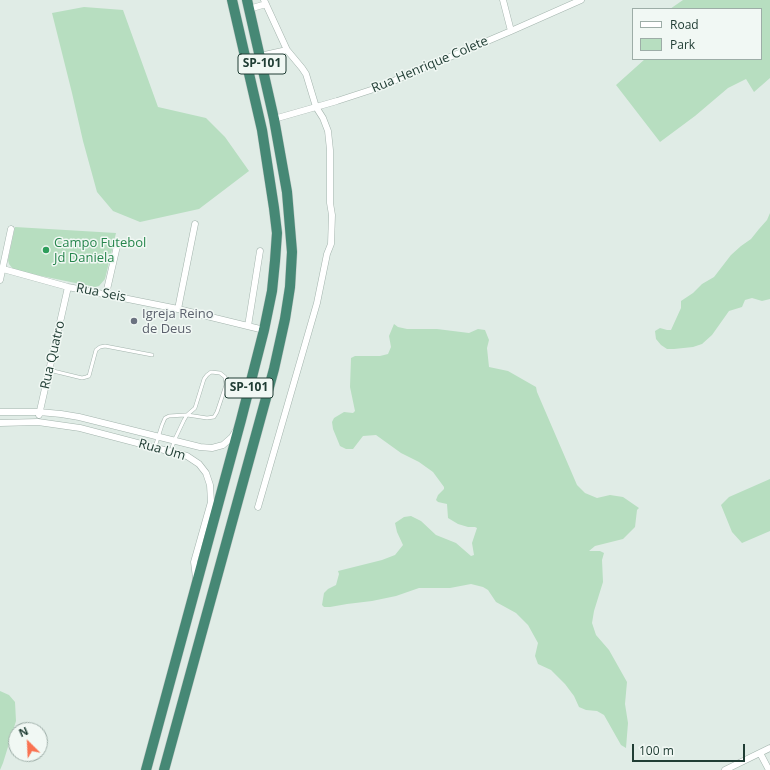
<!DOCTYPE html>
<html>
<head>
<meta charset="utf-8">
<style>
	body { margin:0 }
	#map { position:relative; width:770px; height:770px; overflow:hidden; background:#e0ece6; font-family:"Open Sans",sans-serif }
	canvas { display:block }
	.legend { position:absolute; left:632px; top:8px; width:130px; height:52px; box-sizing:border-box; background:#f1f8f4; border:1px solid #9dada7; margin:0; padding:5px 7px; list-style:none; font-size:12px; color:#203d34 }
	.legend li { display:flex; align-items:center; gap:8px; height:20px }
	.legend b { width:20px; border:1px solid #9dada7 }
	.north { position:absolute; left:8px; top:722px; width:40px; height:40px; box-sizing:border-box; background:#f1f8f4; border:1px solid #9dada7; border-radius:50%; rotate:336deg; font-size:11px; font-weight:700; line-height:16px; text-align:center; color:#203d34 }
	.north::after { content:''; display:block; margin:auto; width:14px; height:18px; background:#f97251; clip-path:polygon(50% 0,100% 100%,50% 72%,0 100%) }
	.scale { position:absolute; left:632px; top:744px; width:113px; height:18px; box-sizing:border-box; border:2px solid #203d34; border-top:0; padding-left:5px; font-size:12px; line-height:14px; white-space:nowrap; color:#203d34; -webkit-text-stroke:3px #f1f8f4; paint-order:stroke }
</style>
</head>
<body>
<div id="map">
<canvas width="770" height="770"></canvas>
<ul class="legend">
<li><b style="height:5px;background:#fff"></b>Road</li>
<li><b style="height:11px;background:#b7dec0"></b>Park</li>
</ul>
<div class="north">N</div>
<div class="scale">100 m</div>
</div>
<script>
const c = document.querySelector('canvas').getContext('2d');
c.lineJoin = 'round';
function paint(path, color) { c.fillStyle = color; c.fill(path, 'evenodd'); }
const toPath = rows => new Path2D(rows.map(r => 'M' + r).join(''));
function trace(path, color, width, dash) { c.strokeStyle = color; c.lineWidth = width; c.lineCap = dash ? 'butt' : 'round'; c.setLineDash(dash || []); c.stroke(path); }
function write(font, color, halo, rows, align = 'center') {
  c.font = font + ' "Open Sans",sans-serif'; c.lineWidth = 3; c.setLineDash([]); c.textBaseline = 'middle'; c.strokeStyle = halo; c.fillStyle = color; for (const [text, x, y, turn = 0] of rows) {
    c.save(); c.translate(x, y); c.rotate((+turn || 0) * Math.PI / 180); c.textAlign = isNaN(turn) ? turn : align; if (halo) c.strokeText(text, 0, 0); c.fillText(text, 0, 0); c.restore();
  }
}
const green = toPath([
	[683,0,770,0,770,78,754,92,746,79,728,88,695,116,660,142,616,85,645,59,761,59,761,9,670,9],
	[84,7,123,10,158,107,206,118,225,137,249,171,199,209,140,222,113,211,97,192,83,141,72,93,52,13],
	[770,213,770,299,762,301,752,298,745,300,742,307,729,311,712,335,702,344,693,347,674,349,667,349,661,345,656,339,655,331,660,328,667,330,671,330,681,308,681,301,693,293,702,284,714,277,731,255,741,246,751,239,759,229,767,220],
	[15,227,116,233,105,279,99,286,95,287,17,271,13,269,9,264,8,260],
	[394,324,398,327,407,329,437,329,469,333,478,329,485,330,489,340,487,348,489,367,508,371,536,387,537,392,577,485,585,493,597,498,610,495,623,497,639,508,637,510,635,527,623,539,595,546,589,551,600,551,604,553,602,560,603,582,594,611,592,623,596,635,609,650,627,682,625,704,628,723,626,748,621,745,604,715,597,711,586,710,579,707,574,696,565,684,551,670,538,664,535,656,538,643,528,625,516,613,496,602,488,590,483,587,471,584,450,588,419,588,396,596,372,601,347,604,330,607,324,607,322,605,324,593,328,589,336,585,339,574,338,571,382,560,395,555,403,545,397,532,395,523,404,517,411,516,421,521,436,535,456,543,471,556,474,555,472,543,477,528,475,527,468,527,458,524,448,518,447,504,438,502,436,500,438,495,444,489,444,487,433,472,419,462,401,453,376,435,363,436,353,449,346,449,340,446,333,429,332,422,334,418,344,412,353,413,355,411,350,387,351,358,355,356,380,356,388,354,391,347,389,336],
	[770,479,770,531,742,543,732,532,721,505,729,497],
	[0,691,9,695,15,702,16,721,3,763,0,770]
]);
const service = toPath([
	[49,370,82,378,86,377,89,376,96,350,100,347,105,346,152,355],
	[155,447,162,425,165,418,169,416,185,415,187,415,194,416,207,418,214,417,217,412,226,385,225,377,220,373,211,372,207,375,204,379,195,408,187,415,184,420,174,441,171,452]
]);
const minor = toPath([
	[503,0,511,31],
	[249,9,266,4],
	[260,56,287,50],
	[274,119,337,101,377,88,511,31,581,0],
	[3,269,68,287,178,309,264,330],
	[0,280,11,229],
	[106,294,117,246],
	[178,309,195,224],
	[248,326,260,251],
	[0,412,39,412,61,414,79,417,200,447,212,448,223,445,232,437,235,432],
	[39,415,68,287],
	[0,423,38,422,80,428,187,456,199,464,206,473,210,485,211,502,194,562,196,578],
	[258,507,317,303,327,254,331,244,332,215,330,203,330,150,328,131,323,118,316,107,306,74,302,68,287,50,264,0],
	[760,753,769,770],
	[725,770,770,748]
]);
const trunk = toPath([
	[146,770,241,420,264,330,272,291,275,261,277,233,274,208,262,130,232,0],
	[164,770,274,369,285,319,290,287,292,252,287,192,274,119,247,0]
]);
const markers = [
	[46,250,4,"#2e9e5b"],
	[134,321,4,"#6b7280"]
];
const shields = [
	[262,64,48],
	[249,388,48]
];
const shieldNames = [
	["SP-101",262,64],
	["SP-101",249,388]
];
const streetNames = [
	["Rua Henrique Colete",430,65,-23],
	["Rua Seis",101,293,11],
	["Rua Quatro",53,355,-77],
	["Rua Um",162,450,16]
];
const leisureNames = [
	["Campo Futebol",54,243],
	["Jd Daniela",54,258]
];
const worshipNames = [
	["Igreja Reino",142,314],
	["de Deus",142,329]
];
paint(green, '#b7dec0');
trace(service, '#a3b4ad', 4);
trace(minor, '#a3b4ad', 7);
trace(trunk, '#c1c9c6', 11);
trace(service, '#fff', 3);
trace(minor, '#fff', 6);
trace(trunk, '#468875', 10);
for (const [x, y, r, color] of markers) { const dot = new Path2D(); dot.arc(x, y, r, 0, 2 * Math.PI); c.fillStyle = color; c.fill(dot); trace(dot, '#f1f8f4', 1.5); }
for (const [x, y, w] of shields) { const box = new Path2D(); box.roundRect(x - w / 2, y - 10, w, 20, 3); c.fillStyle = '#f1f8f4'; c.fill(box); trace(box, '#203d34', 1); }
write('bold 12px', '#203d34', null, shieldNames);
write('13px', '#203d34', '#f1f8f4', streetNames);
write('13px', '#27864d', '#f1f8f4', leisureNames, 'left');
write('13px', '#5b616d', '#f1f8f4', worshipNames, 'left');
</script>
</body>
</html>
